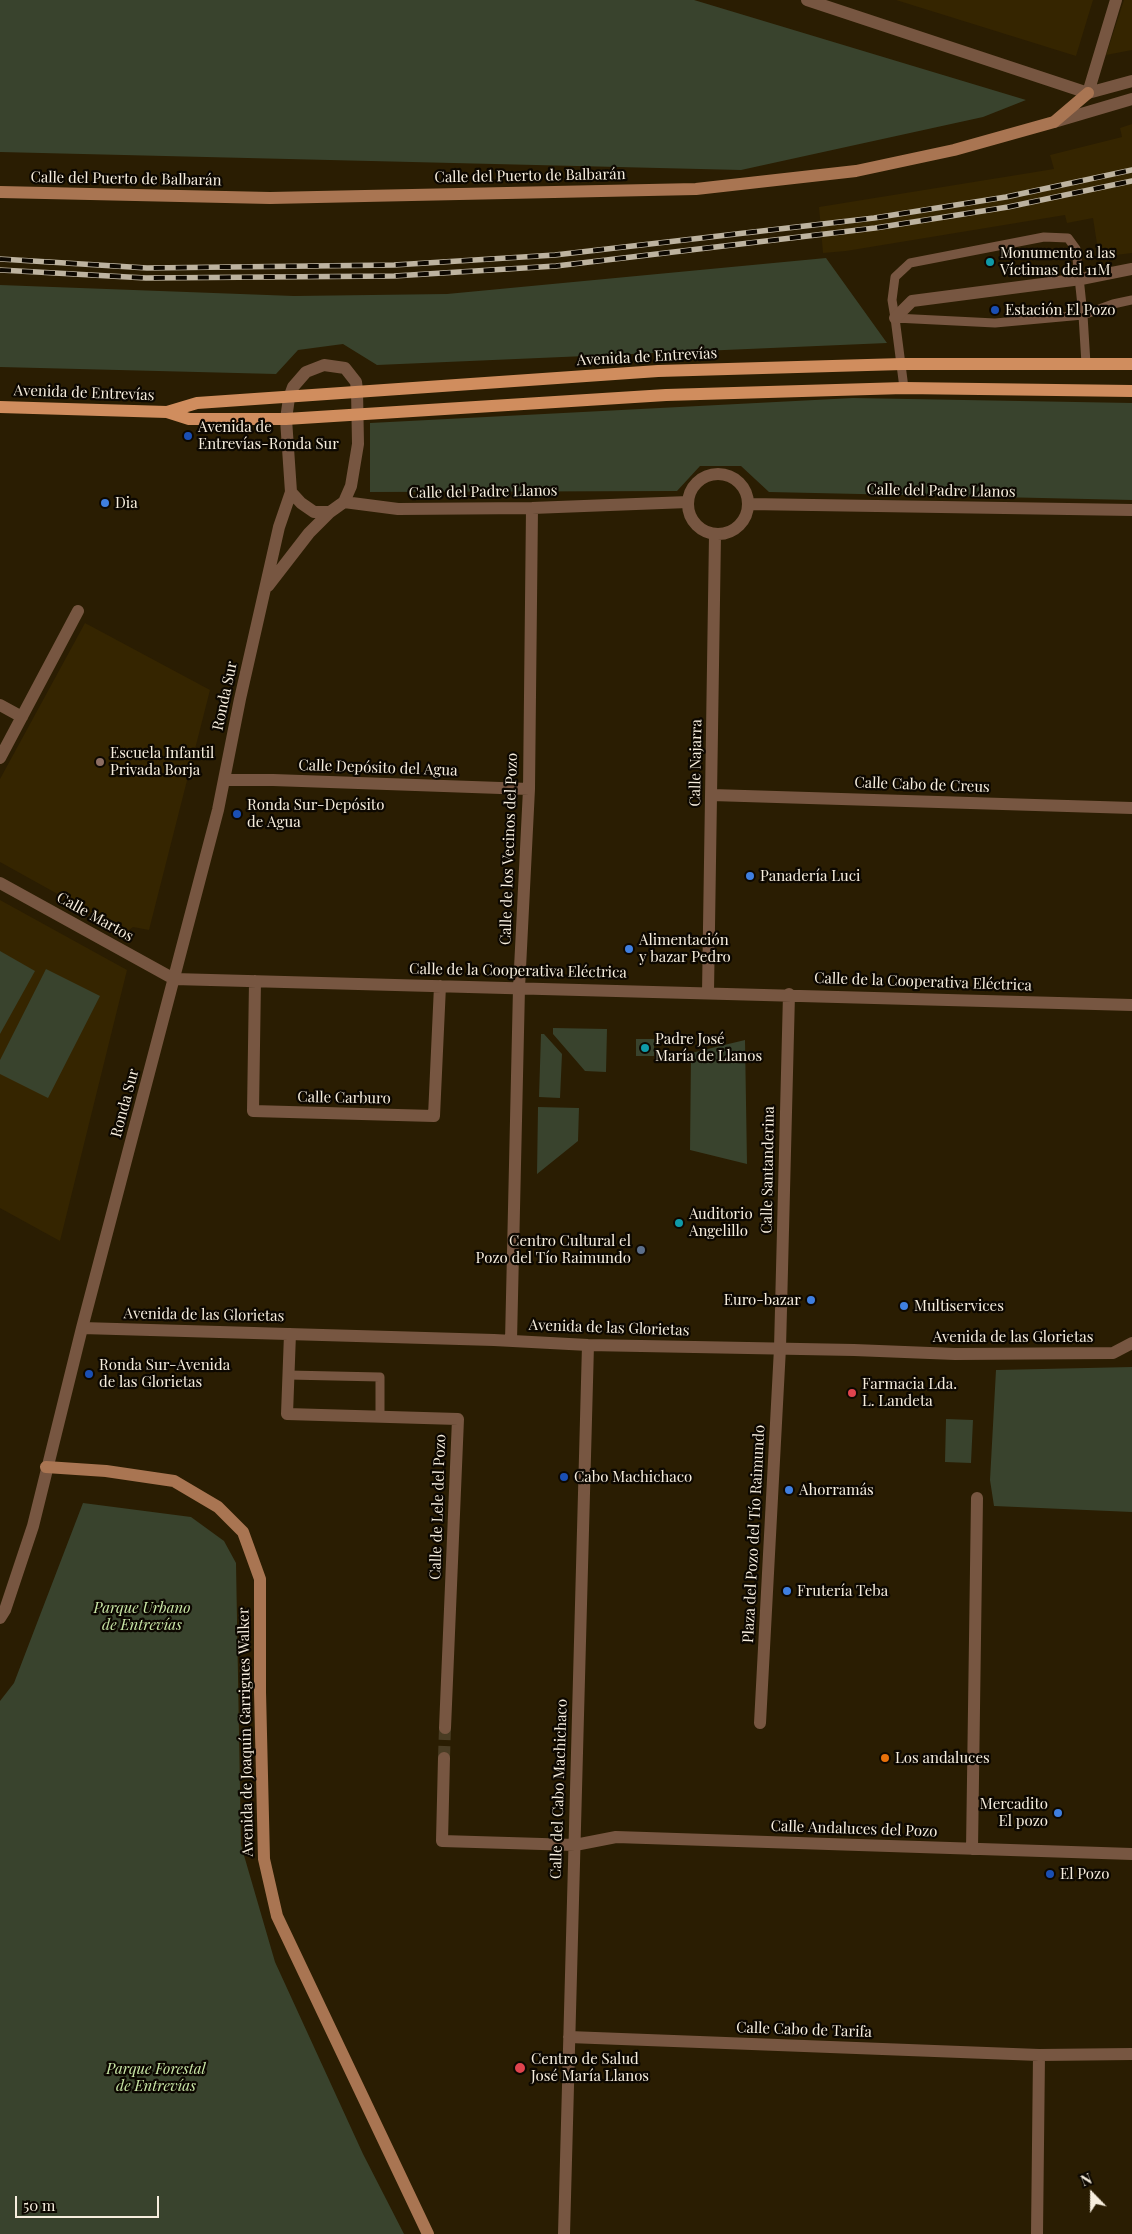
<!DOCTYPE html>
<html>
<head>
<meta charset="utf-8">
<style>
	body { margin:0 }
	#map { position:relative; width:1132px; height:2234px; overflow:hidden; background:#2a1d02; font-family:"Playfair Display",serif }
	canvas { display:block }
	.north { position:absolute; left:1067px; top:2169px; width:50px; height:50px; -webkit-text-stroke:4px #0d0801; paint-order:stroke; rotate:338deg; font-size:14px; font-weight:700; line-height:20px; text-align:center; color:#f7eede }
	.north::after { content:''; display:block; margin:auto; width:18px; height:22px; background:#f7eede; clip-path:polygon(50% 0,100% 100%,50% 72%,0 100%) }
	.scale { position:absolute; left:15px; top:2196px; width:144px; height:22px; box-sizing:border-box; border:2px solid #f7eede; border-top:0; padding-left:6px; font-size:15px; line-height:18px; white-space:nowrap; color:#f7eede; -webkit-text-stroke:4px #0d0801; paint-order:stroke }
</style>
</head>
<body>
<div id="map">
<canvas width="1132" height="2234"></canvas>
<div class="north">N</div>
<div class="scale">50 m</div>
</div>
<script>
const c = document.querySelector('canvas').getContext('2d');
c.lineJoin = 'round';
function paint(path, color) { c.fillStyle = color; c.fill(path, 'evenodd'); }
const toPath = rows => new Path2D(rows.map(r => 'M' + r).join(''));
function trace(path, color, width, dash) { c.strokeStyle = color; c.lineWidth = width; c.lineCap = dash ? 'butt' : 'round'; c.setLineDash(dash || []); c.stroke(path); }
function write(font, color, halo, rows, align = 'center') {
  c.font = font + ' "Playfair Display",serif'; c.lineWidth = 4.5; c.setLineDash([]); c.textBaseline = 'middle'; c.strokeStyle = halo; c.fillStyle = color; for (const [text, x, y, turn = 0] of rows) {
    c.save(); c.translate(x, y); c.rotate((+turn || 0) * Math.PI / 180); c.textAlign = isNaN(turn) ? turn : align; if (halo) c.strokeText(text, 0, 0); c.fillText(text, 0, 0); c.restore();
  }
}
const built = toPath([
	[896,0,1093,0,1076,56],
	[1124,0,1132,0,1132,50,1106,55],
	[1132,124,1132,253,1099,257,1093,218,1067,223,1065,215,846,251,823,253,819,207,1054,169,1050,155,1122,137,1120,128],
	[85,623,210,690,149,930,133,927,126,932,0,862,0,779],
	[0,900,127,970,60,1241,0,1208]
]);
const green = toPath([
	[0,0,694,0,1026,100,983,117,741,170,0,152],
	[826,258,887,343,377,365,343,344,298,350,276,374,0,367,0,285,294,296,447,294],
	[853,398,1132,403,1132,500,769,492,741,466,700,466,677,491,370,492,370,423],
	[0,951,35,971,0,1034],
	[46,969,100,996,48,1098,0,1074,0,1060],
	[553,1028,607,1029,606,1072,585,1071,553,1034],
	[541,1034,544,1034,562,1054,560,1098,539,1097],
	[636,1039,654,1039,654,1056,636,1056],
	[745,1040,747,1164,690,1150,691,1053],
	[538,1107,579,1108,578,1141,537,1174],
	[1132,1367,1132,1512,994,1506,990,1480,996,1370],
	[946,1419,973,1420,971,1463,945,1462],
	[83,1503,191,1517,224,1541,236,1563,241,1845,275,1962,363,2154,404,2234,0,2234,0,1701,14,1683]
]);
const streetTunnel = toPath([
	[444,1758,445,1728]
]);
const lane = toPath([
	[895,318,892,300,895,277,910,263,1044,237,1068,238,1076,249,1083,315,1113,304,1132,300],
	[904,388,895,318,995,323,1083,315,1086,364],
	[288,1375,380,1377,380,1417]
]);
const street = toPath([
	[807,0,1088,93,1132,81],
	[1088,93,1116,0],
	[1054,122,1132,99],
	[895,318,912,301,1081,279,1132,269],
	'688 504a30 30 0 1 1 60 0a30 30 0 1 1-60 0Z',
	[291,492,301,503,314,512,330,512],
	[749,504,1132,510],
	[268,586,309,533,330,512,344,502,398,509,532,508,688,502],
	[0,705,22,717],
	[0,758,78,611],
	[225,780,273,780,529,789],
	[712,795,1132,808],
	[0,883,174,979,1132,1005],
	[255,981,253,1111,434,1116,440,986],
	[708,992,715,535],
	[82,1328,494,1340,588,1345,854,1350,955,1354,1113,1353,1132,1343],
	[290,1334,287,1414,458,1419,445,1728],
	[511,1341,519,988,529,789,532,508],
	[0,1618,5,1610,33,1526,82,1328,218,810,240,699,279,527,291,492,286,419,289,398,293,387,306,372,324,365,345,368,356,382,357,390,358,444,351,486,344,502],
	[760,1723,780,1348,789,994],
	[444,1758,442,1841,575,1845,616,1837,1132,1854],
	[972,1849,977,1498],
	[569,2037,1039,2055,1132,2054],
	[564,2234,588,1345],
	[1037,2234,1039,2055]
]);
const secondary = toPath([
	[0,192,270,198,696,189,856,171,954,150,1054,122,1088,93],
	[46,1467,106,1471,174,1481,218,1507,243,1532,260,1579,260,1692,264,1859,277,1916,428,2234]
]);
const primary = toPath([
	[0,407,167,412,189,419,286,419,666,395,904,388,1132,391],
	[167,412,197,403,658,371,902,364,1132,364]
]);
const rail = toPath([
	[0,259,147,268,394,265,555,255,874,218,1006,197,1132,170],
	[0,270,146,278,394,276,556,266,875,228,1008,207,1132,181]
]);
const markers = [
	[990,262,5,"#0f9aa8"],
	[995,310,5,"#1a4fb4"],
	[188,436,5,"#1a4fb4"],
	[105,503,5,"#3f7fe0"],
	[100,762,5,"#8d6e63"],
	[237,814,5,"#1a4fb4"],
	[750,876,5,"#3f7fe0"],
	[629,949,5,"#3f7fe0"],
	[645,1048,5,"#0f9aa8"],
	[679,1223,5,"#0f9aa8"],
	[641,1250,5,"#5c6f8a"],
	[811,1300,5,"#3f7fe0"],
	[904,1306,5,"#3f7fe0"],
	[89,1374,5,"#1a4fb4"],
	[852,1393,5,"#e0444e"],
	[564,1477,5,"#1a4fb4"],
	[789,1490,5,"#3f7fe0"],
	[787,1591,5,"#3f7fe0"],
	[885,1758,5,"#e8710a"],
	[1058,1813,5,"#3f7fe0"],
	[1050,1874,5,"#1a4fb4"],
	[520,2068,6,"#e0444e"]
];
const streetNames = [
	["Calle del Puerto de Balbarán",530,176,-1],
	["Calle del Puerto de Balbarán",126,179,1],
	["Avenida de Entrevías",647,357,-3],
	["Avenida de Entrevías",84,393,2],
	["Calle del Padre Llanos",941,491,1],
	["Calle del Padre Llanos",483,492,-1],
	["Ronda Sur",225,696,-78],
	["Calle Najarra",696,763,-89],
	["Calle Depósito del Agua",378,768,2],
	["Calle Cabo de Creus",922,785,2],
	["Calle de los Vecinos del Pozo",509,849,-88],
	["Calle Martos",95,917,29],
	["Calle de la Cooperativa Eléctrica",518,971,1],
	["Calle de la Cooperativa Eléctrica",923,982,2],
	["Calle Carburo",344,1098,1],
	["Ronda Sur",125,1103,-75],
	["Calle Santanderina",768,1170,-89],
	["Avenida de las Glorietas",204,1315,1],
	["Avenida de las Glorietas",609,1328,2],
	["Avenida de las Glorietas",1013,1337],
	["Calle de Lele del Pozo",438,1507,-88],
	["Plaza del Pozo del Tío Raimundo",754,1534,-87],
	["Avenida de Joaquín Garrigues Walker",246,1732,-91],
	["Calle del Cabo Machichaco",559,1789,-88],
	["Calle Andaluces del Pozo",854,1829,2],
	["Calle Cabo de Tarifa",804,2030,2]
];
const poiNames = [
	["Monumento a las",1000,253],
	["Víctimas del 11M",1000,270],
	["Estación El Pozo",1005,310],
	["Avenida de",198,427],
	["Entrevías-Ronda Sur",198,444],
	["Dia",115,503],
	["Escuela Infantil",110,753],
	["Privada Borja",110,770],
	["Ronda Sur-Depósito",247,805],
	["de Agua",247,822],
	["Panadería Luci",760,876],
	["Alimentación",639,940],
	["y bazar Pedro",639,957],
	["Padre José",655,1039],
	["María de Llanos",655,1056],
	["Auditorio",689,1214],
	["Angelillo",689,1231],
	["Centro Cultural el",631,1241,"right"],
	["Pozo del Tío Raimundo",631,1258,"right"],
	["Euro-bazar",801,1300,"right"],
	["Multiservices",914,1306],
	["Ronda Sur-Avenida",99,1365],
	["de las Glorietas",99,1382],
	["Farmacia Lda.",862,1384],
	["L. Landeta",862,1401],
	["Cabo Machichaco",574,1477],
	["Ahorramás",799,1490],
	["Frutería Teba",797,1591],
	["Los andaluces",895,1758],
	["Mercadito",1048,1804,"right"],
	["El pozo",1048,1821,"right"],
	["El Pozo",1060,1874],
	["Centro de Salud",531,2059],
	["José María Llanos",531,2076]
];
const parkNames = [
	["Parque Urbano",142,1608],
	["de Entrevías",142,1625],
	["Parque Forestal",156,2069],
	["de Entrevías",156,2086]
];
paint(built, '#352500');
paint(green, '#39432d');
trace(streetTunnel, '#493c23', 12, [12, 6]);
trace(lane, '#775641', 9);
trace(street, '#775641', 12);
trace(secondary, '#a97552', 12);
trace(primary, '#d08d5e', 12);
trace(rail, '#bdb3a0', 5.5);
trace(rail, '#0d0801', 4, [11]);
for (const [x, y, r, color] of markers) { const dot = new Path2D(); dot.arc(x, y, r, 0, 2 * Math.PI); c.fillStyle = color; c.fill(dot); trace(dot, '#0d0801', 2); }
write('15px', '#f7eede', '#0d0801', streetNames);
write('15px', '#f7eede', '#0d0801', poiNames, 'left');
write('italic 15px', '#cbe9a8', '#0d0801', parkNames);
</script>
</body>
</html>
